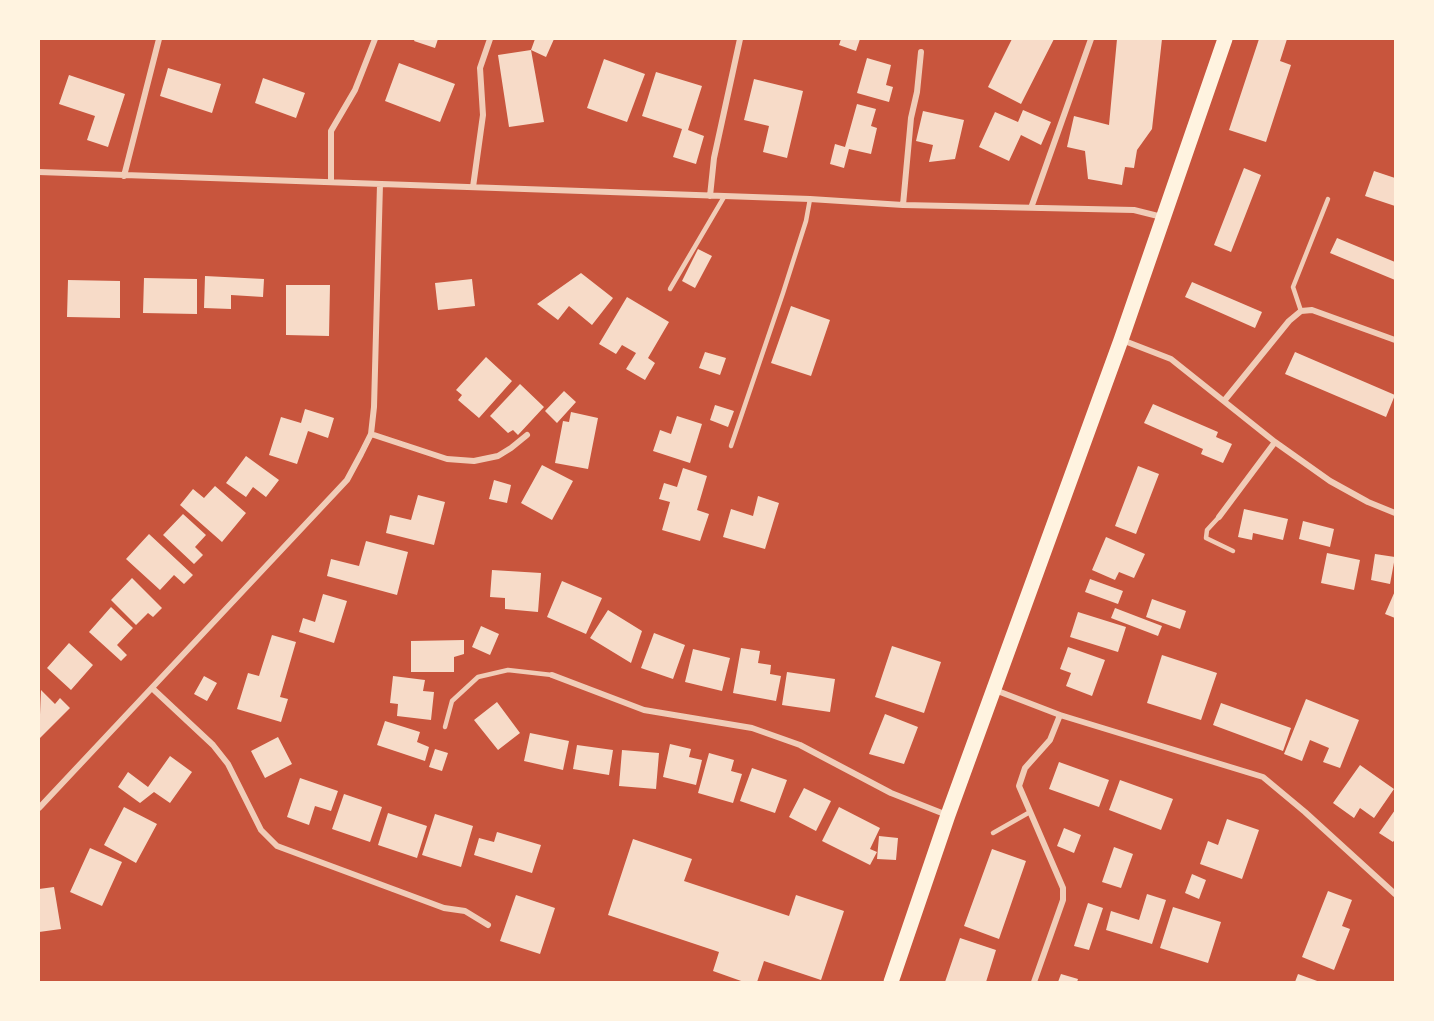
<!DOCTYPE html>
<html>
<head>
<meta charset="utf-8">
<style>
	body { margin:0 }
	#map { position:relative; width:1434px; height:1021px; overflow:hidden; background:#c8553d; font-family:"Roboto Serif",serif }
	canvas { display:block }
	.frame { position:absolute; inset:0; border:40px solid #fff3e0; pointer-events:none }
</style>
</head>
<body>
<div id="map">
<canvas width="1434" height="1021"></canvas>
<div class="frame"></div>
</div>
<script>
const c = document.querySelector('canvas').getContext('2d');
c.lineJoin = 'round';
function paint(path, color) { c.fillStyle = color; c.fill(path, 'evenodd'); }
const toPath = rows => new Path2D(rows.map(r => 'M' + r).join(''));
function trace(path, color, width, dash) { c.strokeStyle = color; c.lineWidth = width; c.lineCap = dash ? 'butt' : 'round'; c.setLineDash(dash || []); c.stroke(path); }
const building = toPath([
	[415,39,438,39,435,48,414,41],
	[535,39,554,39,546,57,531,50],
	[841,39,860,39,856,51,839,45],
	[1012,39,1054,39,1021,104,988,87],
	[1117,39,1162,39,1152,129,1137,150,1134,168,1125,167,1122,185,1088,179,1085,151,1067,147,1074,116,1109,125],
	[1259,39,1287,39,1280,61,1291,65,1266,142,1229,130],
	[531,50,544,122,509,127,498,55],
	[867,58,891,65,886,85,893,87,889,102,857,93],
	[604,59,645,74,627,122,587,108],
	[399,63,455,84,440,122,385,101],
	[168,68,221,84,212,113,160,96],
	[656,72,702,86,688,130,704,136,696,164,673,157,682,129,642,116],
	[69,75,125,94,108,147,87,140,95,116,59,104],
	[263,78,305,93,296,118,255,103],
	[754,79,803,91,787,158,763,152,769,126,744,120],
	[857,104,876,109,871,126,877,128,871,154,849,149,844,168,830,164,835,144,845,147],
	[1023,110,1051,122,1041,145,1021,135,1009,161,979,147,995,112,1018,122],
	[923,111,964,120,955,159,929,162,933,145,916,141],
	[1244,168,1261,175,1231,252,1214,245],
	[1374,171,1395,178,1395,206,1365,196],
	[1337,238,1395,262,1395,280,1330,253],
	[698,249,712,256,695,288,682,281],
	[581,273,613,298,592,325,569,306,558,320,537,304],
	[205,276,264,279,263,297,231,295,231,309,204,308],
	[144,278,197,279,197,314,143,313],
	[472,279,475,306,438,310,435,283],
	[68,280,120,281,120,318,67,317],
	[1192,282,1262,312,1255,328,1185,297],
	[286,285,330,285,329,336,286,335],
	[627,297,669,322,648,358,655,363,645,380,626,369,636,353,622,345,616,354,599,344],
	[791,306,830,320,811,376,771,363],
	[705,352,726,358,720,375,699,368],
	[1295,352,1395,395,1386,417,1285,374],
	[486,357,512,381,479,418,458,400,462,395,456,390],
	[520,384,544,407,518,435,513,430,508,433,490,416],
	[564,391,576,402,557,423,545,411],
	[1153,404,1218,432,1216,437,1232,444,1223,463,1201,454,1203,449,1144,423],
	[715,405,734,411,728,427,710,420],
	[305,409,334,418,328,438,308,431,297,464,269,455,281,417,301,423],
	[571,412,598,418,588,469,555,463,563,421,569,422],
	[677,416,702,424,690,463,653,451,660,430,671,434],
	[246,456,279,480,266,497,253,487,246,497,226,483],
	[542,465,573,481,552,520,521,503],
	[1138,466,1159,474,1136,534,1115,526],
	[683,468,707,476,697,510,709,514,700,541,662,530,670,502,659,499,664,483,677,487],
	[494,480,511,485,507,503,489,499],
	[215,486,246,513,222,542,180,505,193,489,204,498],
	[418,495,445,502,434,545,386,533,390,515,411,520],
	[758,496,779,503,765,549,723,537,731,509,753,516],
	[1244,509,1288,519,1283,540,1253,533,1252,540,1238,537],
	[183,514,206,535,195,547,203,555,194,564,163,535],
	[1303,521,1334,529,1330,547,1299,539],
	[149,534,193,575,184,584,174,575,160,590,126,559],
	[1106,537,1145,554,1134,578,1119,572,1115,580,1092,570],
	[366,541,408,552,397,595,327,576,331,559,359,566],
	[1327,553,1360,560,1354,590,1321,583],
	[1375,554,1395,557,1390,584,1371,580],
	[492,570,541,573,538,612,505,609,505,598,490,597],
	[132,578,162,608,153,617,148,613,136,625,111,600],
	[1090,579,1123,591,1118,604,1085,592],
	[562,581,602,598,586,634,547,617],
	[1395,591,1395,618,1385,614],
	[323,594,347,601,334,643,299,632,303,618,315,622],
	[1152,599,1186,611,1180,629,1146,617],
	[111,607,133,628,117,645,127,655,121,661,89,632],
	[1115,608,1162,626,1158,636,1111,618],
	[608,610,642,631,631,663,590,638],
	[1078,612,1126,627,1118,652,1070,637],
	[481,626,499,634,490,655,472,647],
	[654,633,685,645,673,679,641,668],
	[272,635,296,642,280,697,288,699,281,722,237,709,248,673,259,676],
	[464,640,464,654,454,657,454,672,411,672,411,641],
	[69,643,93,665,71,690,47,668],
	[892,646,941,662,924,713,875,697],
	[1068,647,1105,660,1092,696,1066,686,1071,673,1060,669],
	[741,648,760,651,758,663,771,665,770,674,781,676,776,701,733,693],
	[693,649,730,658,722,691,685,682],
	[1162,655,1217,673,1201,720,1147,703],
	[787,672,835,679,830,712,782,705],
	[204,676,217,683,207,701,194,694],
	[393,676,425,680,423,691,434,692,431,720,397,716,398,704,390,703],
	[41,690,55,704,60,698,70,708,39,739],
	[1306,699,1359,720,1340,768,1323,762,1329,748,1310,740,1302,761,1284,754],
	[497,702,520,733,498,750,474,720],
	[1221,703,1291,728,1283,751,1213,725],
	[885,714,918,727,904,764,869,754],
	[385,721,420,732,417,742,429,747,425,761,377,745],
	[530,733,569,741,563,770,524,761],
	[278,737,292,764,265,778,251,751],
	[670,744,691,749,689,757,702,760,696,785,663,777],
	[577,745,613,750,609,775,573,769],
	[435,749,448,753,442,771,429,767],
	[622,750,659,753,656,789,619,786],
	[709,753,734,760,731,771,742,774,733,803,698,793],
	[170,756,192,772,170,803,154,792,140,803,118,787,128,772,148,787],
	[1059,762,1109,780,1099,807,1049,789],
	[1360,765,1394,789,1374,818,1360,808,1354,818,1333,803],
	[752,768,787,780,775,813,740,801],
	[300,778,338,791,331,811,315,806,309,825,287,817],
	[1120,780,1173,799,1161,830,1109,810],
	[804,788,831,801,816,831,789,817],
	[344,794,382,807,370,842,332,829],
	[124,807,157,824,136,863,104,845],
	[839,807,880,828,870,849,877,852,870,865,822,841],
	[1395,810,1395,839,1393,842,1379,833],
	[388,813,427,826,417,858,378,845],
	[435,814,473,826,461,867,422,855],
	[1227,819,1259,830,1242,879,1200,864,1208,841,1218,845],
	[1064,828,1081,835,1074,853,1057,846],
	[497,832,541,845,532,873,474,855,479,838,494,842],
	[879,836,898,838,896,860,877,859],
	[633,839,692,859,684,881,789,916,796,895,844,911,821,980,764,961,757,982,744,982,713,971,719,952,608,915],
	[1114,847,1133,854,1121,888,1102,882],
	[90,848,122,862,102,906,70,892],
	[992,849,1026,861,999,939,964,926],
	[1192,874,1206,880,1199,899,1185,893],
	[54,887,61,929,39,932,39,889],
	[1328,891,1352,900,1342,926,1350,929,1334,970,1302,957],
	[1147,894,1166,900,1152,944,1106,930,1111,911,1139,920],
	[516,895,555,908,540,954,500,941],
	[1088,903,1103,908,1089,950,1074,946],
	[1173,907,1221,922,1208,963,1160,948],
	[960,938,996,950,986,982,945,982],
	[1061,974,1078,979,1077,982,1058,982],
	[1298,974,1320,982,1295,982]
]);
const service = toPath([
	[670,289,724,197],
	[1301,311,1293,287,1328,199],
	[731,446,783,293,806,221,810,199],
	[1219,517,1207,530,1206,538,1233,551],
	[445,727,452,701,478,677,508,670,552,675],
	[993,833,1030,812]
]);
const minor = toPath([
	[39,172,810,199,903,205,1134,210,1162,217],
	[124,176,159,39],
	[331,182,331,131,355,90,375,39],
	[473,187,483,115,480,68,490,39],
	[710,196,714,158,740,39],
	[903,205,911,118,917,92,921,52],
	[1031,208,1091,39],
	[1122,340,1171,359,1275,442,1330,481,1368,502,1395,513],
	[1224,401,1289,321,1301,311,1312,310,1395,340],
	[371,434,447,459,474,461,498,456,511,448,527,435],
	[1219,517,1275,442],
	[552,675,644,710,752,728,800,745,891,793,947,815],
	[152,688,213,745,228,764,261,830,277,846,444,908,465,911,488,925],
	[995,690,1060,715,1263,777,1305,812,1395,894],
	[39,808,347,480,361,454,371,434,374,407,380,184],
	[1034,982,1063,900,1063,888,1019,786,1025,768,1050,740,1060,715]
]);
const primary = toPath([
	[891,982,948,815,1121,340,1225,39]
]);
paint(building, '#f7dbc8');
trace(service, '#f1ccb7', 4.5);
trace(minor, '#f1ccb7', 6);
trace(primary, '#fff3e0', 15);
</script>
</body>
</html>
